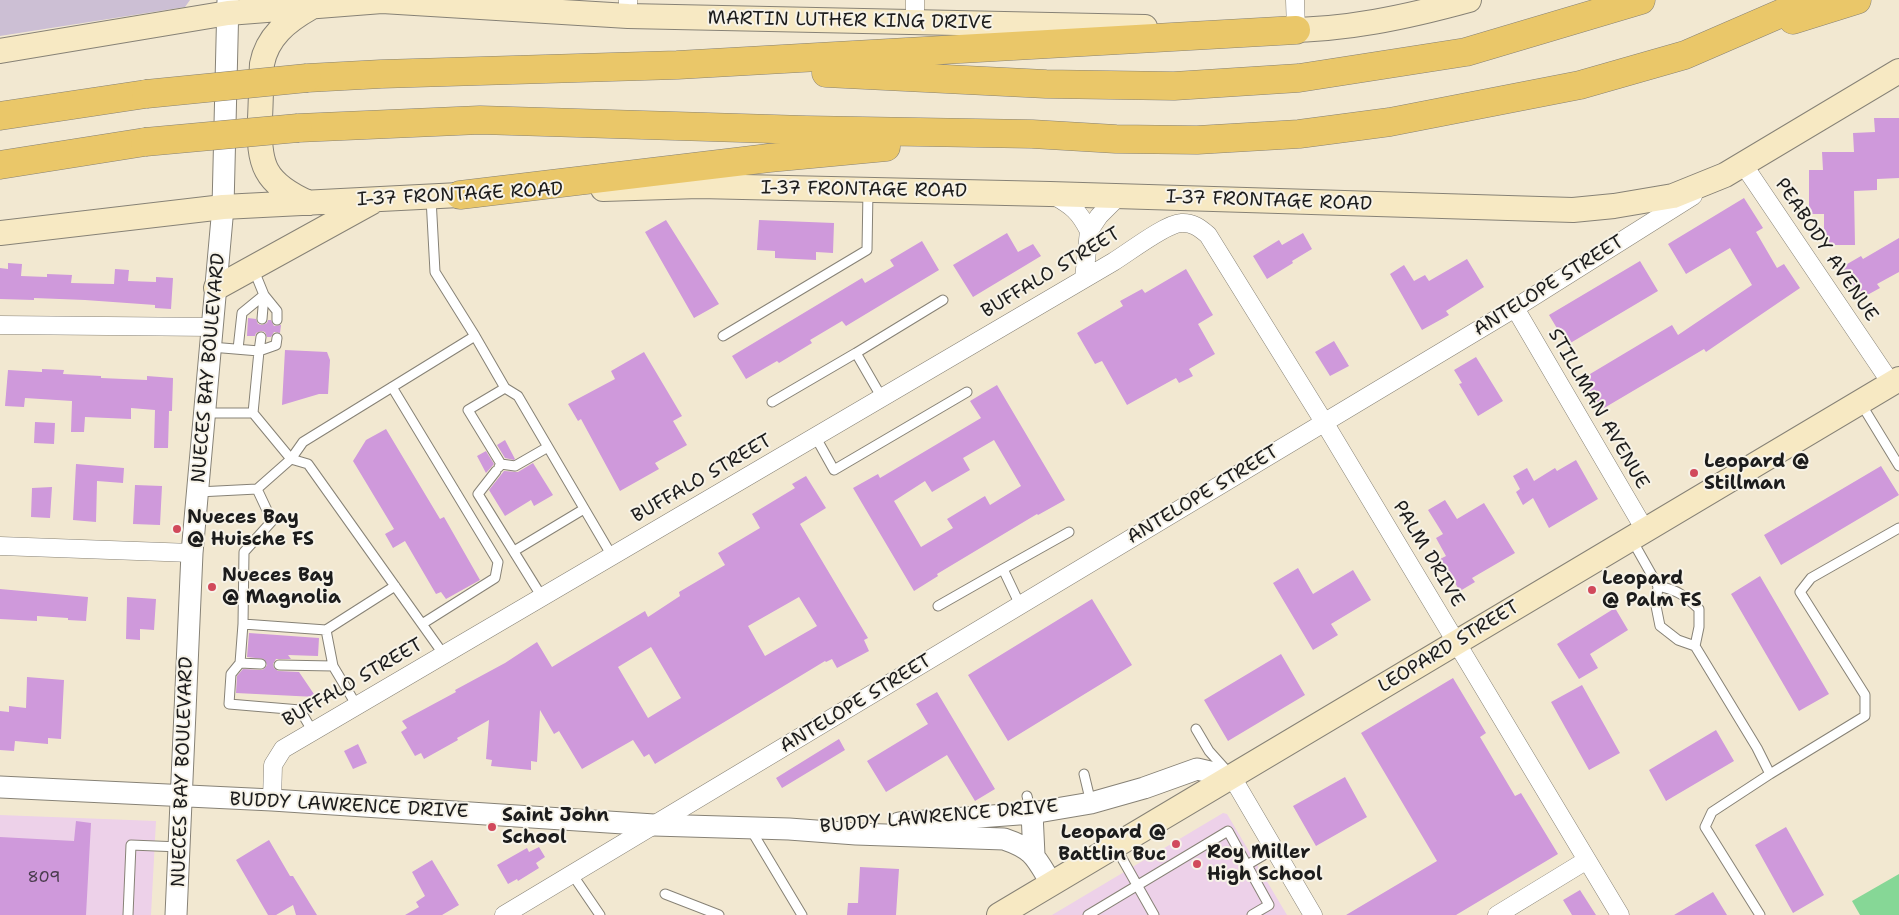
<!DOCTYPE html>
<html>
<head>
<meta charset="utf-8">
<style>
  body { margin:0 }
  canvas { display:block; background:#f2e8d1 }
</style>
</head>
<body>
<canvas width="1899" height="915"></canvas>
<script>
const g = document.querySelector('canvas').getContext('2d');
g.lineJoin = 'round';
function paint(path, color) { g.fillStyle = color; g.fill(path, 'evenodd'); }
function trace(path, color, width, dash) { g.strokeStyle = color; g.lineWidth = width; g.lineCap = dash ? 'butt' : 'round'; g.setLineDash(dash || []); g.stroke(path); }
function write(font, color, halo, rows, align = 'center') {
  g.font = font + ' "Shantell Sans",sans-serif'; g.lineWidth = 4; g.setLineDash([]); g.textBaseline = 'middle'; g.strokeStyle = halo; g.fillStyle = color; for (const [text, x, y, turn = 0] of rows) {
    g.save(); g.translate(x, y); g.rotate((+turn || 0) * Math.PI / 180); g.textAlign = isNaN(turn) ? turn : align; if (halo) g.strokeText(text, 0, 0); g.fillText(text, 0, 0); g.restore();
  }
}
const built = new Path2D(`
  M1223 813 1227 814 1287 915H1052Z
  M0 815 156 821 151 915H0Z`);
const industrial = new Path2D(`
  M0 0H190L185 7 0 36Z`);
const green = new Path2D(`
  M1899 874V915H1860L1852 901Z`);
const building = new Path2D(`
  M1874 118H1899V178L1877 179V190L1854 191 1855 245H1829V239H1824V214H1809V170H1823L1822 152H1854L1853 133 1875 132Z
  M1744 198 1763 228 1756 232 1777 268 1784 264 1800 288 1706 352 1704 349 1599 411 1580 380 1672 325 1678 335 1752 285 1730 248 1686 274 1668 244Z
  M666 220 719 304 694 318 645 232Z
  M759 220 834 223 833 253 816 252V260L775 258V251L757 250Z
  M1007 233 1018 252 1033 244 1041 256 973 297 953 265Z
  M1303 233 1312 249 1292 261 1293 263 1267 279 1253 256 1279 240 1282 245Z
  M1899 238V272L1877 284 1880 288 1860 299 1842 267 1861 256 1863 259Z
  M922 241 939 270 846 326 842 321 810 340 812 343 779 363 777 361 746 379 732 356 862 278 865 283 894 266 890 260Z
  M1467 259 1484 287 1446 311 1449 315 1422 330 1390 274 1404 265 1414 281 1425 275 1429 281Z
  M1640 261 1658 291 1567 345 1549 315Z
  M8 263 22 264 21 276 47 277V274L72 275 71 283 114 284 115 269 129 270 128 281 156 282V277L173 278 171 309 155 308V305L85 300 34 298V300L0 299V268L8 269Z
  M1186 269 1213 315 1198 324 1215 354 1189 369 1193 376 1179 383 1176 378 1127 405 1102 361 1095 364 1077 333 1123 306 1120 301 1142 289 1145 293Z
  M248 318 256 319 258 324 262 325 267 323 268 320H271L274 326 281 325 280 333 274 332 271 337H267L265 332 261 331 256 333 255 336H247Z
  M1334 341 1349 366 1330 376 1315 352Z
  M285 350 327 352 330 360 328 394H319L282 405Z
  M644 352 682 416 673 421 687 445 655 463 659 469 620 491 581 419 578 421 568 404 615 379 611 371Z
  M1476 357 1503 401 1478 416 1459 384 1462 383 1454 370Z
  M42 369 64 370 63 374 101 376V378L147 380V376L173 378 172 411H169L168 448H154L155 410 131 408V419L85 417 84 432H71L72 401 25 398 24 407 5 406 8 370 42 372Z
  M997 385 1065 500 1038 515 1037 514 937 574 938 576 914 591 853 488 878 474 880 478 981 418 970 401ZM994 440 1021 486 990 505 985 496 947 519 953 528 921 547 894 501 925 481 932 492 970 470 963 458Z
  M35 422 55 423 54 444 34 443Z
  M386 429 440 519 444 517 480 580 446 599 441 592 436 594 405 541 393 548 385 534 394 529 353 461 366 440Z
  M505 440 515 459 514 460 505 458 497 445Z
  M486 451 494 464 486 473 477 456Z
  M1576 460 1598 499 1549 528 1533 498 1523 505 1516 492 1520 489 1513 476 1527 468 1534 481 1555 468 1557 471Z
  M533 463 553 495 534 506 531 500 505 516 489 490 504 471 518 472Z
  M76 464 124 468 123 483 97 481 96 522 73 520Z
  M1881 466 1899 495 1781 565 1764 535Z
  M806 476 826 508 800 524 868 638 864 640 869 651 837 668 832 659 826 662 825 661 655 764 649 754 644 757 633 740 582 769 559 731 554 734 540 710 537 762 531 761V770L491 766 492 760 486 759 489 720 457 738 458 740 424 759 421 753 415 756 401 732 407 728 402 721 456 692 455 690 505 663 537 642 552 667 645 611 648 617 680 596 679 592 725 565 718 553 760 528 752 514 795 488 792 484ZM799 597 817 626 765 656 748 626ZM651 647 681 698 648 718 618 667Z
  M135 485 162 486 160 525 133 524Z
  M52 487 50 518 31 517 32 488Z
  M1445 500 1457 519 1484 503 1515 553 1472 578 1475 582 1460 591 1440 559 1446 556 1436 538 1443 534 1428 510Z
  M1298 568 1313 594 1353 570 1371 600 1331 624 1338 635 1313 650 1273 583Z
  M1760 576 1829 694 1799 711 1731 594Z
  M0 589 88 597 86 621 68 620V618L37 616V621L0 619Z
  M127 597 156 599 154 630 140 629V640L126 639Z
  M1092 599 1132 665 1008 741 968 675Z
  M1615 608 1628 630 1590 654 1598 668 1579 679 1557 644Z
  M249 633 319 638 318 656 288 655 291 659H276L273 664 274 668 278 671 299 672 316 697 236 693 237 676 243 669 261 670 264 669 267 665 264 659 247 657Z
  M1281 654 1305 695 1228 741 1204 700Z
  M27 677 64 680 61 739 48 738V744L15 741 14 751 0 750V711L9 712V706L26 708Z
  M1453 678 1486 733 1480 737 1515 796 1521 793 1558 854 1456 915H1346L1437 861 1361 733Z
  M1582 685 1620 753 1589 770 1551 702Z
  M937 692 995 789 975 801 947 755 886 792 867 761 928 724 916 704Z
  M1716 730 1734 761 1666 801 1649 770Z
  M839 739 845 750 782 788 776 778Z
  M358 744 367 763 353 769 344 751Z
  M1345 777 1367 817 1316 846 1293 806Z
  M76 821 91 823 86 915H0V837L74 841Z
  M1786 827 1824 895 1793 913 1755 845Z
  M269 840 290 876H293L317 915H296L293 905 276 915H268L236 860Z
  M539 847 545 857 536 863 539 868 518 881 517 879 508 884 497 865 527 848 529 852Z
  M432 860 459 905 442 915H405L419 907 416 902 425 896 412 872Z
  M860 867 899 869 896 915H847L848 903H858Z
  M1580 890 1596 915H1572L1563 900Z
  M1713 892 1727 915H1674Z`);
const service = new Path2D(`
  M431 198 435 272 475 336
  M264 295 277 311V320
  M262 319 264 295
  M723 336 867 250 868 190
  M261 337 259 351 276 345 277 338
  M211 347 259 351 253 413
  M238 349 242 313 264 295 253 268
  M392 387 498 562 495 578 422 624
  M882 398 856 353 943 300
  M772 402 856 353
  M1860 402 1899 466
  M815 436 834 470 967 392
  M501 464 515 466 548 447
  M499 467 501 464 468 410 505 388
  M496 471 478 494 542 597
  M257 489 272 521 244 552 243 624 326 630 333 666 357 706
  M198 492 257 489 291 459 253 413H205
  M1632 540 1658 586 1656 606 1660 626 1678 640 1695 646 1757 748 1770 774 1712 812 1705 827 1760 915
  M514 551 584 509
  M1658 586C1678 590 1685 596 1699 609V627L1695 646
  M1020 605 1003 569 1069 532
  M938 606 1003 569
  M243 624 240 663 261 664
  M326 630 395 586
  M444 655 308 464 291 459 303 442 475 336 505 388 518 396 612 556
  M240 663 231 674 229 704 300 710 313 732
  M279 665 333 666
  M1196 729 1209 751 1227 771
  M1084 774 1091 803
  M1770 774 1865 716V695L1800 592 1811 578 1899 528
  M1027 796 1031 813
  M751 830 802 915
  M1115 846 1154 915
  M1247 865 1274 849
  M572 874 600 915
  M665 894 719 915
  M128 915 131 845 180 847
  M1088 915 1228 831 1269 905 1252 915`);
const minor = new Path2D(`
  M628 0V16
  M915 0V23
  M1295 0 1296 30
  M1743 164 1891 383
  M1053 195C1072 206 1079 211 1089 231
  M1084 279 1089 231 1099 216 1119 196
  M1515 308 1645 530
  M0 325 213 327
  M0 546 192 553
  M1232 777 1313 915
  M272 800 273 765 283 749 1113 262C1128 253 1165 224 1181 223 1192 222 1200 228 1208 235L1324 422 1620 915
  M504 915 1515 308 1693 196
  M1497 915 1587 860`);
const tertiary = new Path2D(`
  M0 787 272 800 654 825 789 829 856 834 1004 839C1034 849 1036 858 1051 883
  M1032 813 1034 855
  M899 823 1032 813 1091 803 1144 788 1197 769 1232 777
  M176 915 192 553 223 207 228 0`);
const secondary = new Path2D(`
  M1279 30C1343 31 1407 17 1469 0
  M0 51 228 13 382 1 628 16 1145 27
  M603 189 699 186 1050 194 1573 210 1614 206 1673 196 1725 175 1899 71
  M309 203C264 183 258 165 260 118 261 100 261 82 262 64 267 37 287 21 310 8
  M0 233 223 207 479 194
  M216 288 372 202
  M999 915 1899 379`);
const motorway = new Path2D(`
  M1793 20 1857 0
  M826 73 1046 84 1174 86 1299 78 1466 52 1641 0
  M307 78 381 74 677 65 1296 30
  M0 116 146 94
  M298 128 480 120 806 130 1032 134 1116 139 1197 140 1299 134 1390 122 1580 85 1685 55 1812 0
  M0 165 145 142
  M460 195 769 158 886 147`);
const motorwayBridge = new Path2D(`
  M146 94 307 78
  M145 142 298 128`);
const markers = [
  [1694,473,5,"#d1495b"],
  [177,529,5,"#d1495b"],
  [212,587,5,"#d1495b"],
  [1592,590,5,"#d1495b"],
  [492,827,5,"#d1495b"],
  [1176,844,5,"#d1495b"],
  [1197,864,5,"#d1495b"]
];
const numberNames = [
  ["809",44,878]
];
const streetNames = [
  ["MARTIN LUTHER KING DRIVE",850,21,1],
  ["I-37 FRONTAGE ROAD",864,190,1],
  ["I-37 FRONTAGE ROAD",460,195,-3],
  ["I-37 FRONTAGE ROAD",1269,201,2],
  ["PEABODY AVENUE",1826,250,56],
  ["BUFFALO STREET",1051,273,-31],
  ["ANTELOPE STREET",1549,286,-32],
  ["NUECES BAY BOULEVARD",209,368,-85],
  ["STILLMAN AVENUE",1598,409,60],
  ["BUFFALO STREET",702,479,-30],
  ["ANTELOPE STREET",1203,495,-31],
  ["PALM DRIVE",1428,554,59],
  ["LEOPARD STREET",1449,647,-31],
  ["BUFFALO STREET",353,683,-30],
  ["ANTELOPE STREET",856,704,-31],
  ["NUECES BAY BOULEVARD",183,772,-88],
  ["BUDDY LAWRENCE DRIVE",349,806,3],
  ["BUDDY LAWRENCE DRIVE",939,817,-5]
];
const poiNames = [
  ["Leopard @",1704,462],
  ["Stillman",1704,484],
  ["Nueces Bay",187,518],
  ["@ Huische FS",187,540],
  ["Nueces Bay",222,576],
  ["@ Magnolia",222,598],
  ["Leopard",1602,579],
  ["@ Palm FS",1602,601],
  ["Saint John",502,816],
  ["School",502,838],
  ["Leopard @",1166,833,"right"],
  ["Battlin Buc",1166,855,"right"],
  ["Roy Miller",1207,853],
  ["High School",1207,875]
];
paint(built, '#edd1e9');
paint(industrial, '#ccbfd4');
paint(green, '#86d796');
paint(building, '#cf99db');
trace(service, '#878276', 11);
trace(minor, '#878276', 19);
trace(tertiary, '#878276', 23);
trace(secondary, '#878276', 26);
trace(motorway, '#878276', 29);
trace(service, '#fff', 9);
trace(minor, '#fff', 18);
trace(tertiary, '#fff', 21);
trace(secondary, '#f7e9c3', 24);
trace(motorway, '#eac769', 28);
trace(motorwayBridge, '#878276', 29, []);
trace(motorwayBridge, '#eac769', 28);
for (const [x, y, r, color] of markers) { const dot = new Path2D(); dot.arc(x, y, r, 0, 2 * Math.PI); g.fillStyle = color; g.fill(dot); trace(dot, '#f7f3e8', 2); }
write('16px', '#493b4c', null, numberNames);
write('19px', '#1c1c1c', '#f7f3e8', streetNames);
write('bold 19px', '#1c1c1c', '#f7f3e8', poiNames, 'left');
</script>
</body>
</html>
